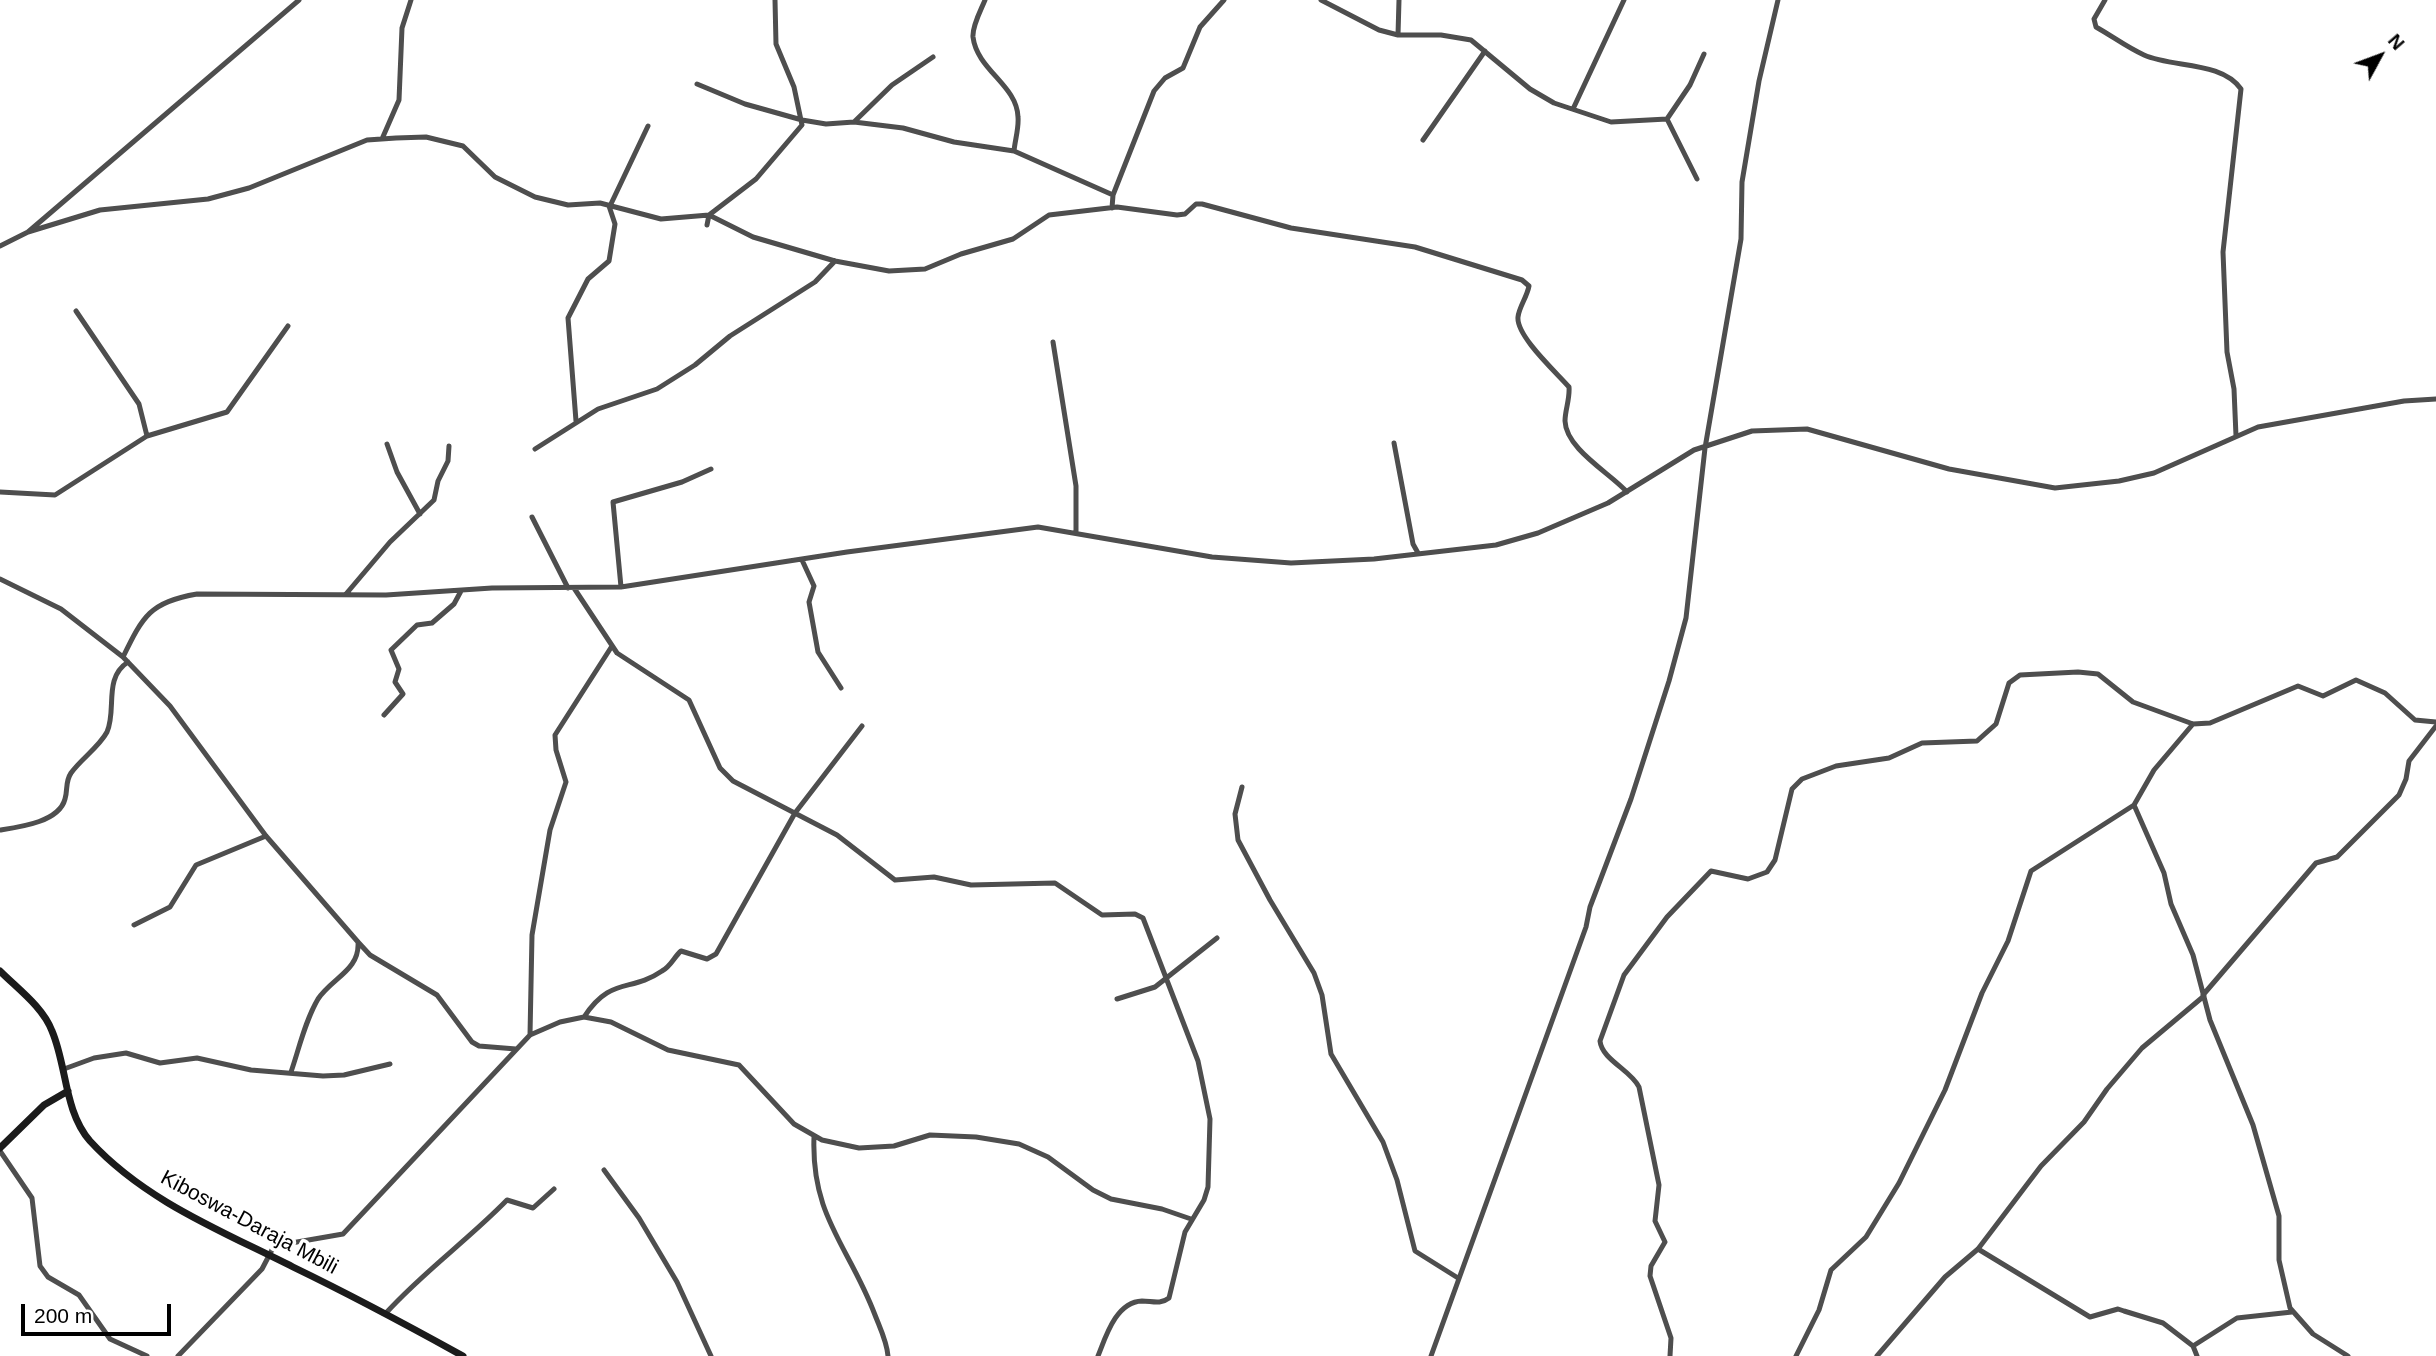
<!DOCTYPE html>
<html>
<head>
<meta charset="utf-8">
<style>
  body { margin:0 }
  #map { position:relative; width:2436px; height:1356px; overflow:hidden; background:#fff; font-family:Arial,sans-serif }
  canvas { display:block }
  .north { position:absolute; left:2345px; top:21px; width:70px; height:70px; -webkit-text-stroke:5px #fff; paint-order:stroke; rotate:49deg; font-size:19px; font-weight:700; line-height:28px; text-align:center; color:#000 }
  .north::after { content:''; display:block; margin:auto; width:24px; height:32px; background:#000; clip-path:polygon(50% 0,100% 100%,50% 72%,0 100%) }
  .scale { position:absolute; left:21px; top:1304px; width:150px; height:32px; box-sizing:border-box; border:4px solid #000; border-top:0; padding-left:9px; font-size:21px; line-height:24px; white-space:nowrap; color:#000; -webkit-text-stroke:5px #fff; paint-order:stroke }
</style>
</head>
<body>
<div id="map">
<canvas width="2436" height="1356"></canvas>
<div class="north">N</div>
<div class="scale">200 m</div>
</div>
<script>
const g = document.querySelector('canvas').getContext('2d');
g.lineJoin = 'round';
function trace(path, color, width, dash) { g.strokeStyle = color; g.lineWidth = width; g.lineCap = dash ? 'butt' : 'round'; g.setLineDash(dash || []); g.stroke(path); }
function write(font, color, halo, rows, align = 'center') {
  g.font = font + ' Arial,sans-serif'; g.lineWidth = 7; g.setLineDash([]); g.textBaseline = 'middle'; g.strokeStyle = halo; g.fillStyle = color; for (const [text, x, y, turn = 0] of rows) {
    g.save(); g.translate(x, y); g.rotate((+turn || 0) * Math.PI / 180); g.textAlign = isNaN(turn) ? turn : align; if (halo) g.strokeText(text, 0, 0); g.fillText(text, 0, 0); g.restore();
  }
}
const minor = new Path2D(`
  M985 0C981 10 972 26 973 37 977 70 1017 85 1018 117 1019 128 1015 140 1014 151
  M1321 0 1379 30 1398 35H1441L1471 40 1530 89 1554 103 1611 122 1667 119 1690 85 1704 54
  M2105 0 2094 19 2096 27C2112 36 2128 48 2144 55 2173 68 2221 61 2241 89L2223 252 2227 352 2234 389 2236 436
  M1398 35 1399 0
  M697 84 745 104 802 120 826 124 854 122 903 128 954 142 1014 151 1113 195
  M1573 109 1624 0
  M1667 119 1697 179
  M854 122 892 85 933 57
  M382 139 399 100 402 28 411 0
  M1423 140 1485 51
  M610 206 648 126
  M1112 208 1113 195 1154 91 1165 78 1183 68 1200 27 1224 0
  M707 225 709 215 756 179 802 125 794 87 776 44 775 0
  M28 232 299 0
  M0 246 28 232 100 210 208 199 249 188 367 140 396 138 426 137 463 146 495 177 535 197 568 205 600 203 661 219 709 215 753 237 835 261 889 271 925 269 961 254 1013 239 1049 215 1117 207 1177 215 1185 214 1196 204H1202L1291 228 1415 247 1522 280 1529 286C1527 297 1519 307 1518 317 1516 336 1557 373 1569 387 1570 399 1565 410 1565 421 1566 449 1610 473 1627 492
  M76 311 139 404 147 436
  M1053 342 1076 486V532
  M576 421 568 318 588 279 609 261 615 224 609 206
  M1394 443 1413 544 1418 553
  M387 444 397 472 420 514
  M535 449 598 409 657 389 695 365 730 336 815 282 835 261
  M0 492 55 495 147 436 227 412 288 326
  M532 517 568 588
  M802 560 814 586 809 602 818 652 841 688
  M0 579 61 609 123 657C143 616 150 602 197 594L386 595 492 588 621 587 847 552 1038 527 1212 557 1291 563 1374 559 1496 545 1538 533 1608 503 1694 450 1752 431 1807 429 1949 469 2055 488 2119 481 2154 473 2258 427 2404 401 2436 399
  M621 587 613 502 682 482 711 469
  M574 588 617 653 689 700 720 768 733 781 837 835 895 880 934 877 971 885 1055 883 1102 915 1135 914 1143 918 1198 1061 1210 1119 1208 1187 1204 1200 1185 1232 1169 1298C1160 1305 1152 1301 1142 1301 1116 1302 1106 1336 1098 1356
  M346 594 390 542 434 500 438 481 448 461 449 446
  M123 657 170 706 266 836 358 942 370 955 437 995 472 1042 479 1046 516 1049
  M384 715 403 694 395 682 399 669 391 650 417 625 432 623 454 604 461 591
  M2193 724 2154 770 2134 805 2164 873 2171 904 2193 955 2210 1020 2253 1125 2279 1216V1260L2290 1308 2313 1334 2348 1356
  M1242 787 1235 814 1238 840 1270 900 1314 973 1322 995 1331 1054 1383 1142 1397 1180 1415 1251 1458 1278
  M0 830C20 827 59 822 65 799 68 789 65 782 71 773 81 759 99 747 107 732 117 710 103 678 128 662
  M134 925 170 907 196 865 266 836
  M2203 995 2316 863 2337 857 2399 795 2406 779 2409 761 2436 726
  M1117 999 1155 987 1217 938
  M584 1017C611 976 630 993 662 971 671 966 674 957 681 951L707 959 716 954 795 813 862 726
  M530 1035 532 935 550 830 566 782 556 750 555 735 612 646
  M64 1069 94 1058 126 1053 160 1063 197 1058 251 1070 323 1076 344 1075 390 1064
  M291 1072C299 1049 305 1021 318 999 332 978 360 970 358 942
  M814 1137C811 1217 849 1246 875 1315 880 1328 887 1342 888 1356
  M0 1151 32 1198 40 1266 48 1277 79 1295 110 1339 147 1356
  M604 1170 639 1218 677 1282 711 1356
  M1978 1249 2090 1317 2118 1309 2124 1311 2163 1323 2193 1346 2237 1318 2292 1312
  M386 1313C423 1272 468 1240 507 1200L533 1208 554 1189
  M2193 1346 2197 1356
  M178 1356 262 1269 274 1246 343 1234 530 1035 560 1022 584 1017 611 1022 668 1050 739 1065 794 1124 822 1140 859 1148 894 1146 930 1135 976 1137 1019 1144 1048 1157 1093 1190 1111 1199 1162 1209 1191 1219
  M1431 1356 1586 927 1590 907 1631 799 1669 681 1686 618 1705 448 1741 239 1742 182 1759 81 1778 0
  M1670 1356 1671 1338 1650 1276 1651 1266 1665 1242 1655 1221 1659 1185 1639 1087C1631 1070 1602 1060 1600 1041L1624 975 1667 917 1711 871 1748 879 1767 872 1775 860 1792 789 1802 779 1836 766 1889 758 1922 743 1977 741 1996 724 2009 683 2020 675 2078 672 2098 674 2133 702 2193 724 2210 723 2298 686 2323 696 2356 680 2385 693 2415 720 2436 722
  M1796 1356 1819 1310 1831 1270 1866 1237 1899 1183 1945 1090 1982 993 2008 941 2031 871 2134 805
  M1877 1356 1945 1277 1978 1249 2041 1166 2084 1122 2107 1089 2142 1048 2204 996`);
const secondary = new Path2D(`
  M0 971C18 989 43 1007 52 1031 67 1066 64 1111 90 1141 145 1201 222 1231 293 1267 351 1295 407 1325 463 1356
  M0 1148 44 1105 68 1091`);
const streetNames = [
  ["Kiboswa-Daraja Mbili",249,1223,28]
];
trace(minor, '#4e4e4e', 5);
trace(secondary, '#1b1b1b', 7);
write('21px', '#000', '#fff', streetNames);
</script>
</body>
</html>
